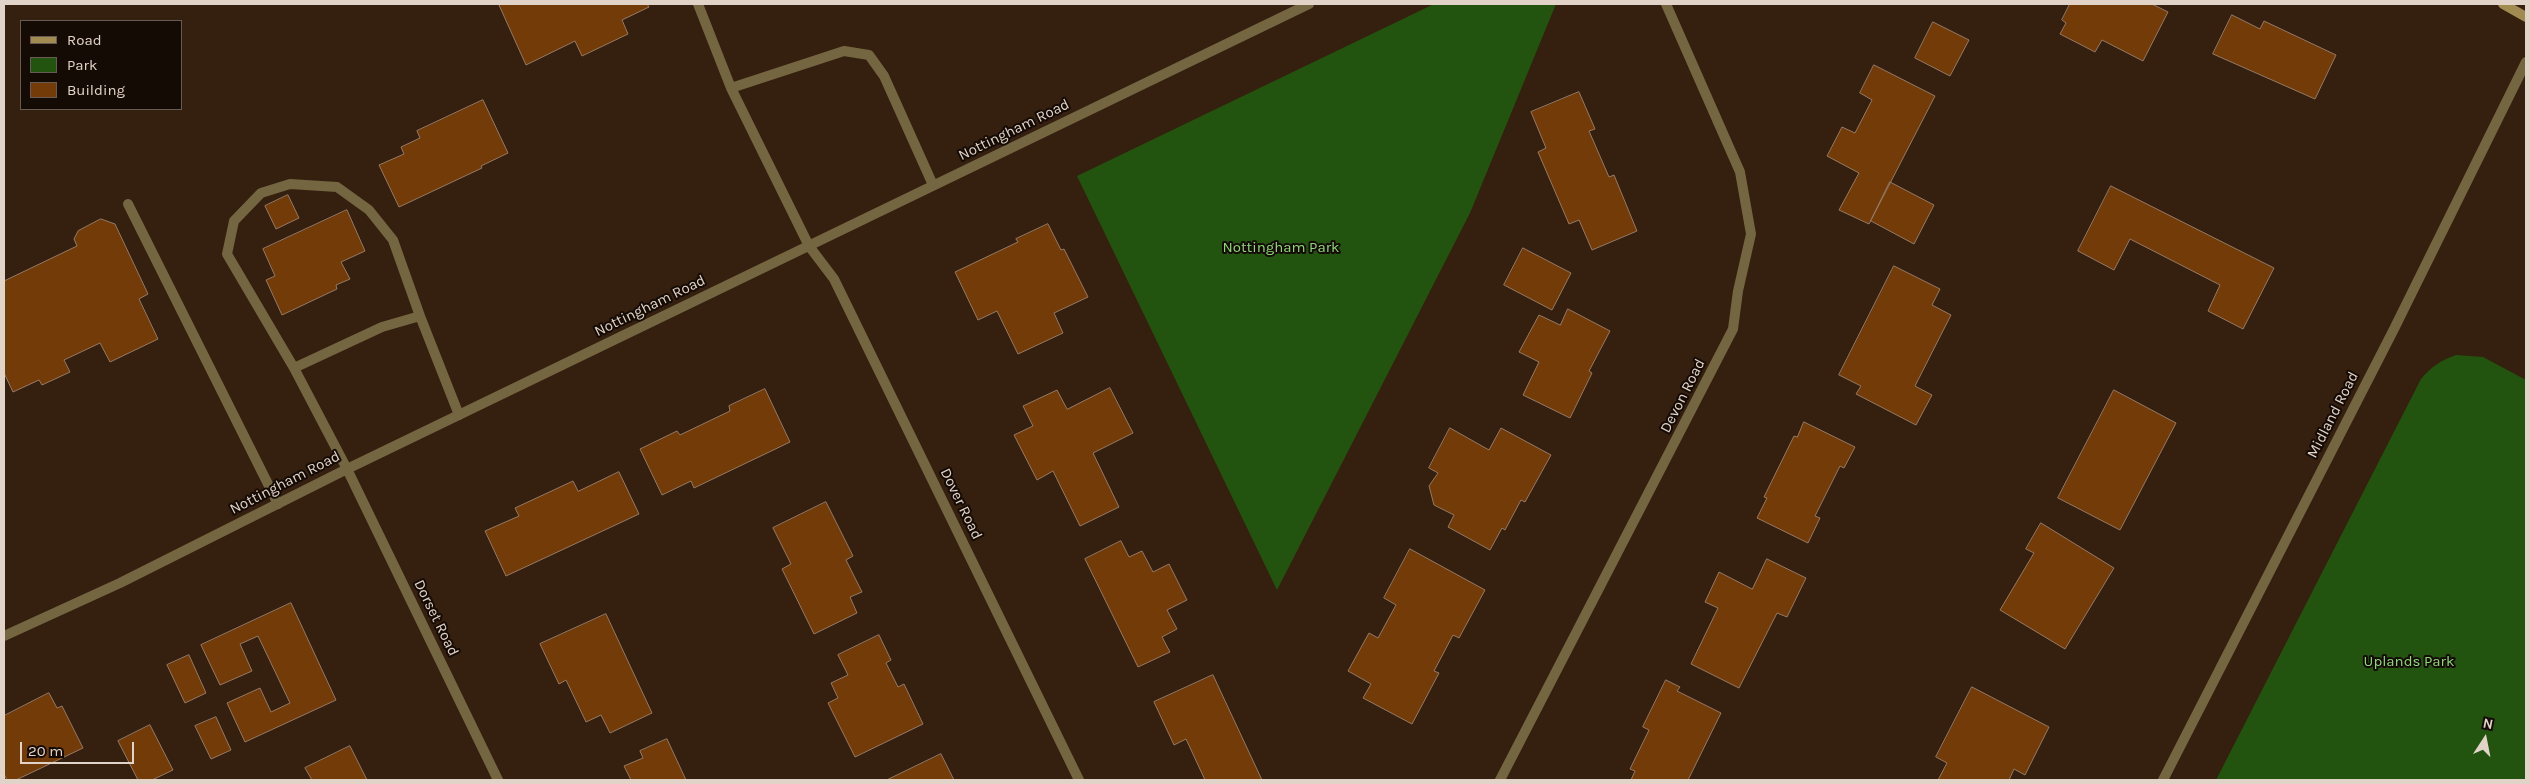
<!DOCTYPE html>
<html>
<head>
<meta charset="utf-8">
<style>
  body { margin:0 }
  #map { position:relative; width:2530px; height:784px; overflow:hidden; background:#351f0e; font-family:Karla,sans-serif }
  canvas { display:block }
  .frame { position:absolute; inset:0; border:5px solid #e2d3c9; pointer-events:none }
  .legend { position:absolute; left:20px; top:20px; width:162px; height:90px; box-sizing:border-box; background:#150b05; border:1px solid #675b53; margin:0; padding:6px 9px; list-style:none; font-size:15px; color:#e2d3c9 }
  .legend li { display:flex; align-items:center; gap:10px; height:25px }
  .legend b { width:25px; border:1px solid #675b53 }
  .north { position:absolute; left:2460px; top:714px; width:50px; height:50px; -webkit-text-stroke:4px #150b05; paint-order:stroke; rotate:11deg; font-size:14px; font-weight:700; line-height:20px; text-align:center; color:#e2d3c9 }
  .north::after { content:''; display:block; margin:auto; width:18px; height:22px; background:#e2d3c9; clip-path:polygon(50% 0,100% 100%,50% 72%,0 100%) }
  .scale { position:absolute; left:20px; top:742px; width:114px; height:22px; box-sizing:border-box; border:2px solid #e2d3c9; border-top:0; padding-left:6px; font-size:15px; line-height:18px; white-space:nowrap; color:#e2d3c9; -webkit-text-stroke:4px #150b05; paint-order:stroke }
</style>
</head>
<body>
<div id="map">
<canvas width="2530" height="784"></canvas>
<div class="frame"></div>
<ul class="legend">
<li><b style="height:6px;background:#a28b50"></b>Road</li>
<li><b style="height:14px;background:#23540f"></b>Park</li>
<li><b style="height:14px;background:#733b07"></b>Building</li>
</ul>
<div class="north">N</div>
<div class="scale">20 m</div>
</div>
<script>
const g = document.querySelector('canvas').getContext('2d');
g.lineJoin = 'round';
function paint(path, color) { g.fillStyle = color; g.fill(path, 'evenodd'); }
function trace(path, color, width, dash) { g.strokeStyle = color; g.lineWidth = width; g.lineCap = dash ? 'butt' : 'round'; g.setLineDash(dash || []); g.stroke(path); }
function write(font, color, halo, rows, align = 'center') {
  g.font = font + ' Karla,sans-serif'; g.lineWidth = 4; g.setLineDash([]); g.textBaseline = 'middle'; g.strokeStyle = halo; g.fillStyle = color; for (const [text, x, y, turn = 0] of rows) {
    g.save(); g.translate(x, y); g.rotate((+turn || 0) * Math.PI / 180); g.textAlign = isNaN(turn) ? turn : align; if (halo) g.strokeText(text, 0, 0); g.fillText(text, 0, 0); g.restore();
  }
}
const green = new Path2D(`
  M1434 4H1556L1470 213 1277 590 1077 176Z
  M2456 355 2483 357 2526 380V780H2216L2421 379C2431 367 2441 360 2456 355Z`);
const building = new Path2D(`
  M502 4H647L649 7 622 20 628 34 582 56 575 41 526 65 499 5Z
  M2070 4H2152L2168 12 2143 61 2102 40 2095 52 2060 34 2066 23 2062 20Z
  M2232 15 2260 29 2264 21 2336 55 2315 99 2213 54Z
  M1933 22 1969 40 1950 76 1915 58Z
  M1874 65 1935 96 1869 224 1839 210 1859 173 1827 156 1842 127 1855 133 1872 100 1860 93Z
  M1579 92 1595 129 1589 131 1609 177 1614 175 1637 231 1592 250 1579 220 1569 224 1538 152 1546 148 1531 112Z
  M483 100 508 153 481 166 482 168 399 207 379 165 404 154 401 147 420 138 417 131Z
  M1890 182 1934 205 1914 244 1871 221Z
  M2111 186 2274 268 2243 329 2208 311 2220 285 2130 239 2114 270 2078 251Z
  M288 195 299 218 276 229 265 206Z
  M347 210 365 251 341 262 350 279 336 285 337 289 282 315 266 280 275 276 263 249Z
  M101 219 115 224 148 294 139 299 158 339 110 362 100 343 64 360 70 372 42 385 39 380 13 392 4 373V281L77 246 74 239 78 231Z
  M1048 224 1061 250 1064 249 1088 297 1054 313 1063 333 1018 354 997 311 978 320 955 272 1018 242 1016 239Z
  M1523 248 1571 273 1552 310 1504 285Z
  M1894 266 1940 289 1932 305 1951 315 1915 386 1932 395 1916 425 1856 394 1861 386 1839 375Z
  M1568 309 1610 331 1589 371 1592 373 1570 418 1523 395 1539 362 1519 352 1539 315 1560 325Z
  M1110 388 1133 433 1093 453 1119 507 1080 526 1053 471 1037 480 1014 435 1033 426 1023 406 1057 390 1067 409Z
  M765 389 790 442 694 488 691 481 662 495 640 449 677 431 680 435 730 411 729 406Z
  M2114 390 2176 423 2120 530 2058 498Z
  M1804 422 1855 447 1844 468 1840 466 1815 516 1820 518 1808 543 1757 518 1767 498 1764 497 1794 436 1797 437Z
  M1450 428 1489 450 1501 428 1551 455 1525 502 1521 500 1505 530 1502 528 1490 550 1448 527 1454 515 1434 505 1429 486 1438 473 1429 468Z
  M619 472 639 514 506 576 485 531 519 516 515 508 573 481 578 491Z
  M826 502 853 556 846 560 862 592 850 597 857 613 814 634 782 569 791 564 773 528Z
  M2041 523 2114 568 2065 649 2000 610 2034 553 2026 549Z
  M1121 541 1129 557 1142 551 1153 572 1169 564 1187 600 1167 610 1177 629 1162 637 1170 652 1138 667 1085 559Z
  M1410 549 1485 590 1459 638 1453 635 1434 671 1439 673 1412 724 1363 698 1371 684 1348 671 1369 633 1378 638 1396 605 1384 598Z
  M1767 559 1806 578 1787 617 1777 613 1739 688 1691 664 1718 608 1705 602 1719 572 1752 589Z
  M291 603 336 700 245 742 227 703 260 688 271 712 290 703 258 636 240 644 252 671 220 685 201 645Z
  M606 614 652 713 610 733 601 715 586 722 566 680 559 684 540 644Z
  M879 635 891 660 886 663 898 687 904 684 923 724 855 757 828 703 838 698 831 683 848 675 838 655Z
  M189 655 206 693 185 703 167 665Z
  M1213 675 1233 718 1262 780H1205L1186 739 1174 745 1154 702Z
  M1666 680 1680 687 1677 691 1721 713 1688 780H1631L1635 771 1630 769 1649 730 1643 727Z
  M1972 687 2049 727 2025 775 2014 769 2009 780H1938L1947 763 1936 757Z
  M49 693 57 708 62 706 83 748 16 780H7L4 774V716Z
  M216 717 231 750 211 759 195 726Z
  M150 725 173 770 152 780H138L118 741Z
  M667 739 686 780H631L624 766 643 758 640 751Z
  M350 746 367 780H312L305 768Z
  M941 754 954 780H887Z`);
const lane = new Path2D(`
  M698 4 731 88 809 246
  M731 88 844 51 869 55 884 76 933 185
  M128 204 278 504
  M294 368 382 327 420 316
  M347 469 294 368 227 254 234 221 261 193 290 184 337 187 369 210 393 240 420 316 459 415`);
const street = new Path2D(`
  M809 246 834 279 1079 780
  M347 469 498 780
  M4 636 120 583 347 469 1309 4
  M1500 780 1733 329 1738 291 1751 234 1740 172 1666 4
  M2163 780 2394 329 2526 62`);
const secondary = new Path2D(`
  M2503 4 2526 17`);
const streetNames = [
  ["Nottingham Road",1014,130,-26],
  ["Nottingham Road",650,306,-26],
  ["Devon Road",1683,396,-63],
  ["Midland Road",2333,415,-63],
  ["Nottingham Road",285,483,-27],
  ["Dover Road",961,504,64],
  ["Dorset Road",436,618,64]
];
const parkNames = [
  ["Nottingham Park",1281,248],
  ["Uplands Park",2409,662]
];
paint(green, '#23540f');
paint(building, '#733b07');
trace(building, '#957a67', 1);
trace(lane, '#756642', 10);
trace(street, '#756642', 10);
trace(secondary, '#a28b50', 10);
write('15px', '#e2d3c9', '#150b05', streetNames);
write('15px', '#8dd975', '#150b05', parkNames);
</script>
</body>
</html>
